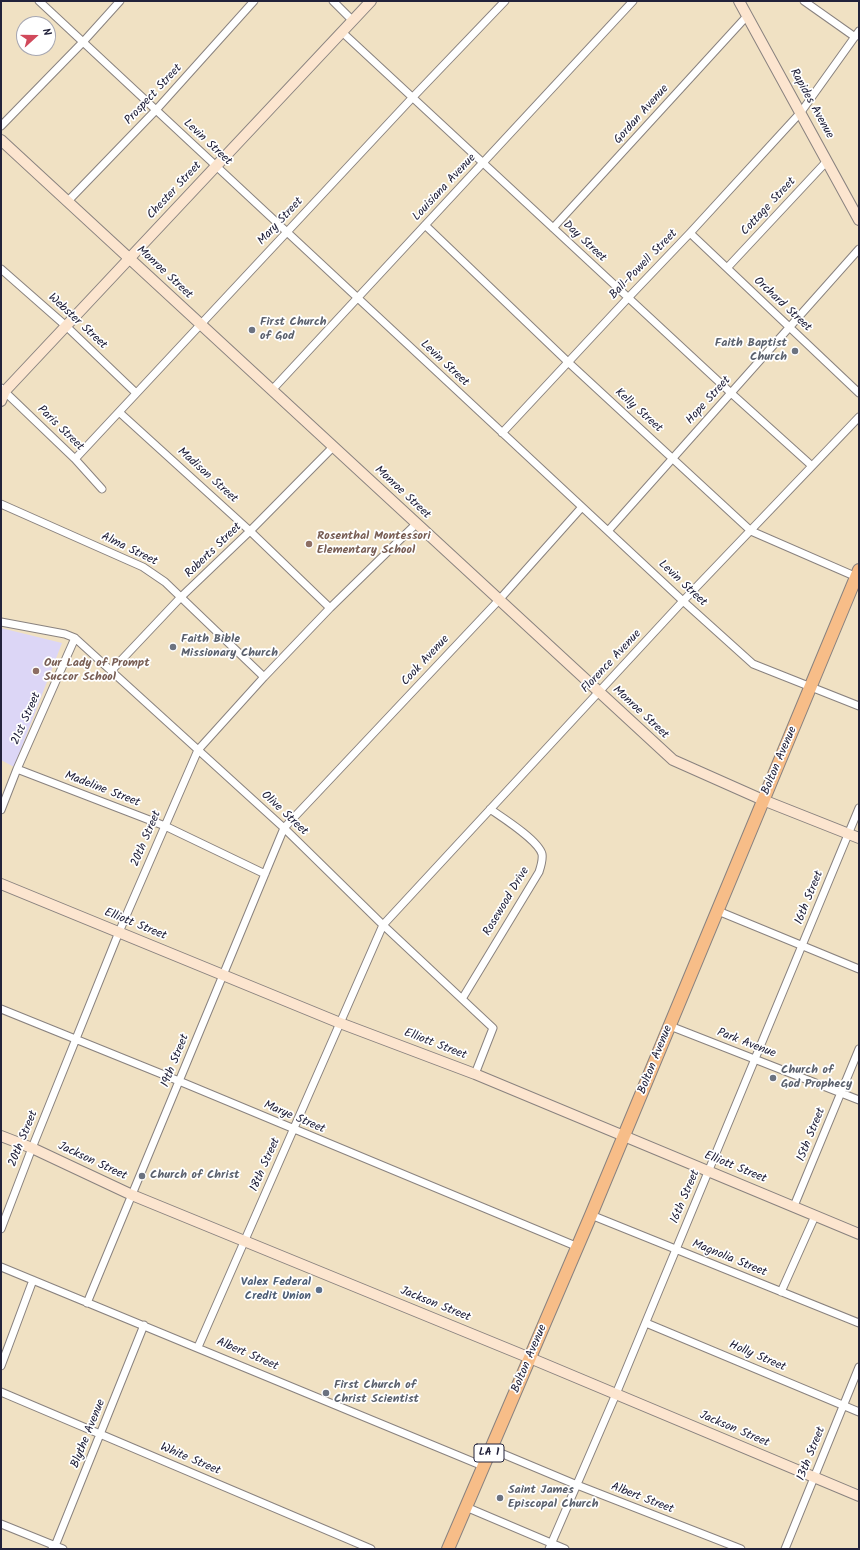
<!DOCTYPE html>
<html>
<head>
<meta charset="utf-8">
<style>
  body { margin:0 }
  #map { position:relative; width:860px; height:1550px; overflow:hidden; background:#f0e1c3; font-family:Kalam,sans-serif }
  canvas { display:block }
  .frame { position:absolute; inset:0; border:2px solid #22223b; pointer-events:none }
  .north { position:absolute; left:16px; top:16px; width:40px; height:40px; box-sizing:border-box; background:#fff; border:1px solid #a7a7b1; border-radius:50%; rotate:69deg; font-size:11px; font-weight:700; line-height:16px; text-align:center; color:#22223b }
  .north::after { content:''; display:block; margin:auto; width:14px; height:18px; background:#d1495b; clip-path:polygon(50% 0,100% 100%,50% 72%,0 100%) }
</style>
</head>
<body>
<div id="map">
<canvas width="860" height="1550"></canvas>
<div class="frame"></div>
<div class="north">N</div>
</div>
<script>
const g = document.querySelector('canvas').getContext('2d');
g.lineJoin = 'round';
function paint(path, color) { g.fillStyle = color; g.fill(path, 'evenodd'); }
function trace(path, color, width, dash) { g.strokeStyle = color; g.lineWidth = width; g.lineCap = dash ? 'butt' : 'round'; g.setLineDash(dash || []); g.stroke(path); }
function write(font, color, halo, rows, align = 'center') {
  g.font = font + ' Kalam,sans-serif'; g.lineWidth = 3.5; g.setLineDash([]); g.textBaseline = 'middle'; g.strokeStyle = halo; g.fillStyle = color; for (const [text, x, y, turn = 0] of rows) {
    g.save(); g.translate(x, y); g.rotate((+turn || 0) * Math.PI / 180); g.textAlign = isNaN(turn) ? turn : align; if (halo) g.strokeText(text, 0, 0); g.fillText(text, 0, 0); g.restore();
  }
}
const built = new Path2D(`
  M1 628 62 643 14 767 1 760Z`);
const street = new Path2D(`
  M39 1 683 601 753 664 859 706
  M333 1 352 20
  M804 1 855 37
  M342 32 731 393 812 466
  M1 126 83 42 120 1
  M68 201 156 110 254 1
  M425 225 568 362 751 531 859 578
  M553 228 747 16
  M690 233 859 393
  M727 268 827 161
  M1 269 66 326 136 393
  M1 388 75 459 102 489
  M272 390 633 1
  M119 412 250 531 330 608
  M502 433 628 298 690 233 801 112 859 31
  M75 459 413 97 505 1
  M1 504 143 567 165 582 264 677
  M608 531 859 249
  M1 622 65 634 75 638 284 828 383 925 493 1028 475 1074
  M111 671 181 597 250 531 333 447
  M17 769 165 826 265 874
  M1 810 17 769 75 638
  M718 911 859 969
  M462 999 539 872C541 866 543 860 542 854 538 840 503 818 490 809
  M1 1009 179 1081 578 1247
  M670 1026 859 1100
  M794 1206 859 1049
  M591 1215 859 1323
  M1 1229 32 1148 119 932 198 750 264 677 330 608 416 524
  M1 1267 483 1466
  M781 1292 815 1216
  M87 1303 284 828 499 600 582 507
  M646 1323 859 1412
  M198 1347 383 925 683 601 859 417
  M1 1366 33 1280
  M1 1392 371 1549
  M491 1449 577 1485 741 1549
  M466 1507 565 1549
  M1 1524 63 1549
  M52 1549 55 1546 144 1325
  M549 1549 616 1394 859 808
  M785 1549 859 1367`);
const secondary = new Path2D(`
  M739 1 859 220
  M1 140 673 760 763 800 859 838
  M1 401 5 391 371 1
  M1 884 340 1023 475 1074 859 1234
  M1 1136 32 1148 132 1195 530 1358 859 1496`);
const primary = new Path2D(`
  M448 1549 591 1215 859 570`);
const markers = [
  [252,330,4,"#6b7280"],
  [795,351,4,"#6b7280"],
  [309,544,4,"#8d6e63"],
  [173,647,4,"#6b7280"],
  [36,671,4,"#8d6e63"],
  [773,1078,4,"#6b7280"],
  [142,1176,4,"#6b7280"],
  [319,1290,4,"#5c6f8a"],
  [326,1393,4,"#6b7280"],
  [500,1498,4,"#6b7280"]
];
const shields = [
  [489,1453,30]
];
const shieldNames = [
  ["LA 1",489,1453]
];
const streetNames = [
  ["Prospect Street",154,95,-47],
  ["Rapides Avenue",811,104,61],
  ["Gordan Avenue",642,115,-48],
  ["Levin Street",207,143,43],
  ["Louisiana Avenue",445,188,-47],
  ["Chester Street",175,191,-47],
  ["Cottage Street",769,207,-47],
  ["Mary Street",281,222,-47],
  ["Day Street",584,242,43],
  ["Ball-Powell Street",644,265,-46],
  ["Monroe Street",164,273,43],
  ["Orchard Street",782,305,43],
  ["Webster Street",77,322,43],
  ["Levin Street",444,364,43],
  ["Hope Street",709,401,-48],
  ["Kelly Street",638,411,42],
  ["Paris Street",60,429,44],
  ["Madison Street",207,476,42],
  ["Monroe Street",402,493,43],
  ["Alma Street",129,550,26],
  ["Roberts Street",214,551,-44],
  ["Levin Street",682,584,43],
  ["Cook Avenue",426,661,-47],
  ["Florence Avenue",612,662,-47],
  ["Monroe Street",640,713,43],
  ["21st Street",27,719,-66],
  ["Bolton Avenue",780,761,-67],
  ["Madeline Street",102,790,21],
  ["Olive Street",284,814,43],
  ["20th Street",147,839,-67],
  ["16th Street",810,898,-68],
  ["Rosewood Drive",507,902,-59],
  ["Elliott Street",135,925,22],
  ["Park Avenue",746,1044,21],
  ["Elliott Street",435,1045,21],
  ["Bolton Avenue",656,1060,-68],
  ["19th Street",176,1061,-68],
  ["Marye Street",294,1118,23],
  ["15th Street",812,1135,-68],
  ["20th Street",24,1139,-68],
  ["Jackson Street",92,1162,25],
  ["18th Street",266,1165,-66],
  ["Elliott Street",735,1168,22],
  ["16th Street",686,1197,-67],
  ["Magnolia Street",729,1259,22],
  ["Jackson Street",435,1305,22],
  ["Albert Street",247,1355,23],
  ["Holly Street",757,1357,23],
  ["Bolton Avenue",530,1359,-67],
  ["Jackson Street",734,1430,23],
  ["Blythe Avenue",89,1434,-68],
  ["13th Street",812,1454,-68],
  ["White Street",190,1460,23],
  ["Albert Street",642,1499,21]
];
const worshipNames = [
  ["First Church",260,323],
  ["of God",260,337],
  ["Faith Baptist",787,344,"right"],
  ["Church",787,358,"right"],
  ["Faith Bible",181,640],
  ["Missionary Church",181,654],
  ["Church of",781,1071],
  ["God Prophecy",781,1085],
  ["Church of Christ",150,1176],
  ["First Church of",334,1386],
  ["Christ Scientist",334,1400],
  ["Saint James",508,1491],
  ["Episcopal Church",508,1505]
];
const educationNames = [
  ["Rosenthal Montessori",317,537],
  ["Elementary School",317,551],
  ["Our Lady of Prompt",44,664],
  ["Succor School",44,678]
];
const serviceNames = [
  ["Valex Federal",311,1283],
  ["Credit Union",311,1297]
];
paint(built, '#dcd6f6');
trace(street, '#89827f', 9);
trace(secondary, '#89827f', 12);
trace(primary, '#89827f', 14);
trace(street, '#fff', 7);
trace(secondary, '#fce5cf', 10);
trace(primary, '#f7bd88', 12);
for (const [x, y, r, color] of markers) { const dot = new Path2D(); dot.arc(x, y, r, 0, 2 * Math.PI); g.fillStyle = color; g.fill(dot); trace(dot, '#fff', 1.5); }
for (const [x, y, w] of shields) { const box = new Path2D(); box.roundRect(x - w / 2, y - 9, w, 18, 3); g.fillStyle = '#fff'; g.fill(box); trace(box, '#22223b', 1); }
write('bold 11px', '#22223b', null, shieldNames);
write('12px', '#22223b', '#fff', streetNames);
write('bold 12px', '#5b616d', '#fff', worshipNames, 'left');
write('bold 12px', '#785e54', '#fff', educationNames, 'left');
write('bold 12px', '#4e5e75', '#fff', serviceNames, 'right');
</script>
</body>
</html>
